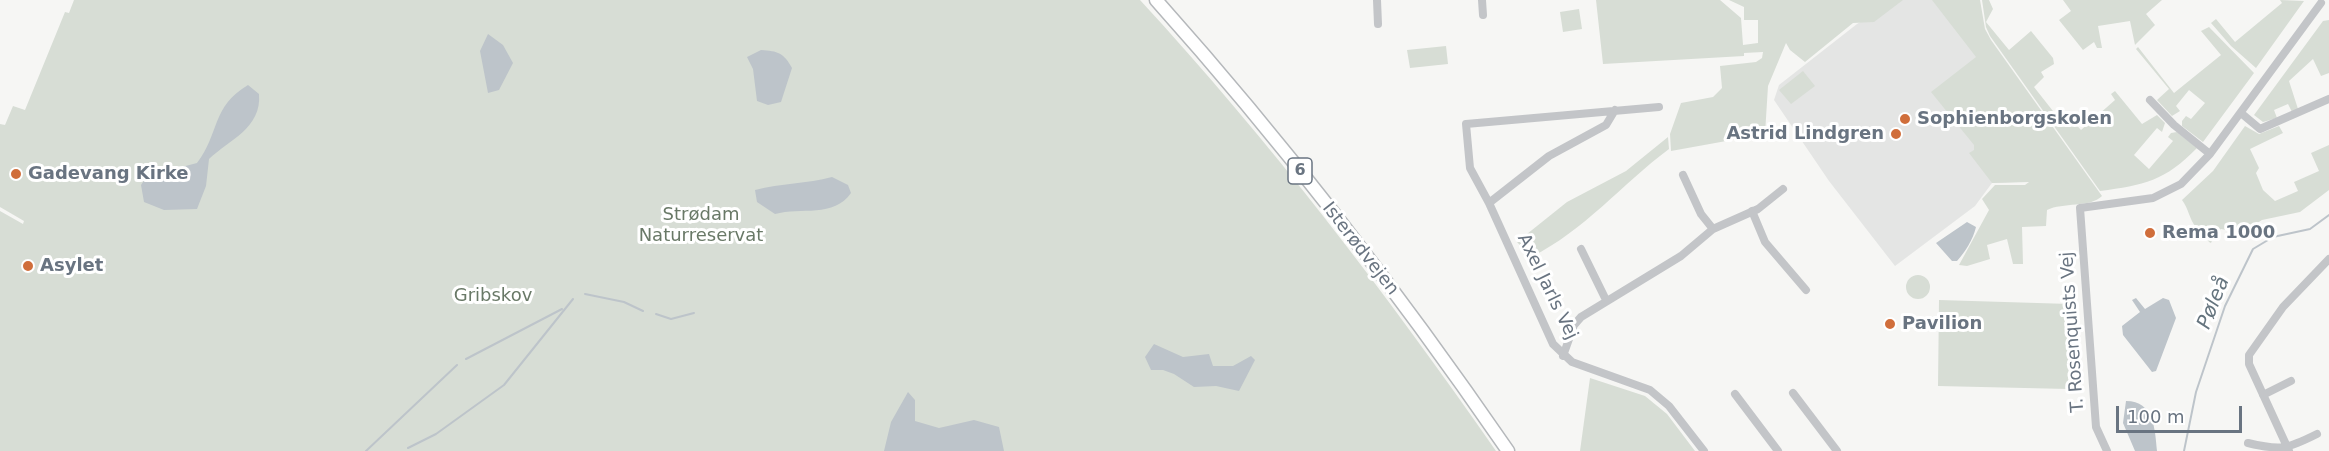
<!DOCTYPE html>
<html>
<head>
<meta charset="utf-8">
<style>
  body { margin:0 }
  #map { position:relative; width:2329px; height:451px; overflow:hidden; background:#f6f6f4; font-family:"DejaVu Sans",sans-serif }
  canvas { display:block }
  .scale { position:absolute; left:2116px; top:406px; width:126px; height:27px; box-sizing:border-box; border:3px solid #697481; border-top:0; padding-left:8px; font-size:18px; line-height:21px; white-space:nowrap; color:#697481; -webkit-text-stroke:4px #fff; paint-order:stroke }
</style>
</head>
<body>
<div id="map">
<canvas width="2329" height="451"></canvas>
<div class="scale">100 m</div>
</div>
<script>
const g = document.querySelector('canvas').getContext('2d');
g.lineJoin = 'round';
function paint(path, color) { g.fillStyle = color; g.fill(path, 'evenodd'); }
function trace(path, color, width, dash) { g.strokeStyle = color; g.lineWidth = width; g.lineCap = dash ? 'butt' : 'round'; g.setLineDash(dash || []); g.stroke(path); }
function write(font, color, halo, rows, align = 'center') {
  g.font = font + ' "DejaVu Sans",sans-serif'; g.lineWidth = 6; g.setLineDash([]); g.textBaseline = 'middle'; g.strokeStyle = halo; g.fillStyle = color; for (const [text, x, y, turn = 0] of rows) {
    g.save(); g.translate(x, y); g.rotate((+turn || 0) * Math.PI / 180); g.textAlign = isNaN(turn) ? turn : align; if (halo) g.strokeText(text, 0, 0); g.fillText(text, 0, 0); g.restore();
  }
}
const built = new Path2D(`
  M1898 0H1935L1979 56 2046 181 1992 183 1975 206 1895 266 1829 181 1774 100 1779 85 1857 24Z`);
const green = new Path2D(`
  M74 0H1140C1270 141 1387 294 1496 451H0V211L23 224 24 221 0 207V124L5 125 13 106 25 110 65 12 69 13Z
  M1596 0H1720L1741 18 1743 45 1758 43V20H1744V7L1729 0H1903L1874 22 1853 23 1805 62 1790 50 1786 43 1768 86 1765 134 1671 151 1670 134 1681 103 1713 97 1722 88 1720 66 1756 62 1762 58 1763 52 1744 53V56L1603 64Z
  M1932 0H1980L1985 29 1991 40 2102 196C2090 208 2063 202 2047 210L2046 226 2022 227 2023 264H2013L2007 239 1987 245 1990 259 1967 266 1959 265 1989 210 1982 199 1995 185H2025L2029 182 1992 183 1969 153 1974 150V145L1931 92 1976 57Z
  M1982 0H1989L1993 9 1986 22 2009 50 2031 31 2053 58 2054 64 2041 72 2044 77 2034 87 2064 125 2071 119 2081 130 2115 100 2111 94 2115 91 2142 124 2157 115 2165 123 2162 132 2157 128 2134 155 2149 169 2173 141 2168 137 2171 133 2177 132 2197 148C2165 181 2144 185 2100 191L1990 36 1986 27Z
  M2063 0H2162L2146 14 2155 25 2135 45 2130 21 2098 26 2102 48H2097L2094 42 2083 50 2059 20 2071 11Z
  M2280 0 2304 1 2256 68 2231 46 2211 23 2216 19 2235 42 2282 3Z
  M1579 9 1582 29 1563 32 1560 12Z
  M2329 20V73L2321 76 2313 59 2289 81 2298 109 2292 112 2288 104 2274 110 2277 118 2263 122 2254 115 2323 21Z
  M2209 27 2254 73 2203 142 2182 126V121L2186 116 2191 119 2205 103 2189 90 2176 106 2180 111 2172 116 2157 100 2169 89 2136 49 2138 47 2174 93 2221 55 2201 31Z
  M1446 46 1448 64 1410 68 1407 50Z
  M1803 71 1815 86 1791 104 1779 90Z
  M2245 126 2259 134 2279 126 2283 133 2250 149 2259 168 2256 173 2263 190 2275 201 2298 191 2294 182 2319 171 2311 153 2329 145V190L2300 212 2262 220 2241 233 2221 229 2215 233 2211 243 2209 242C2205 235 2200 233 2196 227 2189 219 2189 209 2182 200L2213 171Z
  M1668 137 1669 149C1622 184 1584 231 1531 257L1517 242 1567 202 1626 171Z
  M1906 287a12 12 0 1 1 24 0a12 12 0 1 1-24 0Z
  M1939 300 2070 304 2068 389 1938 386Z
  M1590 378 1645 396 1667 414 1695 451H1580Z`);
const water = new Path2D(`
  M488 34 503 45 513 63 499 90 488 93 480 51Z
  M761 50C778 51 784 53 792 68L781 102 768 105 757 101 753 69 747 57Z
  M248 85 259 94C262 128 229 140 209 159L206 186 197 209 164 210 144 202 141 185 147 176 197 163C220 133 211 107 248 85Z
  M832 177 848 185 851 193C834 218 801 207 775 214L757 202 755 190C781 183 807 184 832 177Z
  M1967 222 1976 227C1973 240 1965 252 1957 261H1952L1936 243Z
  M2136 298 2145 309 2163 298 2169 300 2176 318 2156 371 2152 372 2123 335 2122 326 2140 312 2132 300Z
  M1154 344 1183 357 1209 354 1213 366H1233L1251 356 1255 360 1239 391 1216 386 1194 387 1174 374 1163 370H1151L1145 357Z
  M908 392 915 400V421L939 428 974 420 999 427 1004 451H884L891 422Z
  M2126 401C2154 401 2155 429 2157 451H2135L2123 423Z`);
const stream = new Path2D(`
  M585 294 624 302 643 311
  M656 314 671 319 694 313
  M466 359 562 309
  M408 448 436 434 504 385 573 299
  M366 451 457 365
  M2184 451 2196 392 2225 306 2253 249 2273 237 2310 229 2329 215`);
const minor = new Path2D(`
  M1377 0 1378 24
  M1482 0 1483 15
  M2150 100 2174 125 2210 154
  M1659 107 1466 124 1470 168 1489 203 1553 344 1572 362 1650 390 1669 406 1704 451
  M2241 113 2260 129 2329 99
  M1683 175 1701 214 1713 229
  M1489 203 1549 156 1606 125 1615 110
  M1752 211 1765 242 1806 290
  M1581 249 1606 300
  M1563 356 1574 325 1581 317 1681 256 1713 229 1758 209 1783 189
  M1793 393 1837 451
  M1735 394 1778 451
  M2263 395 2291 381
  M2248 443C2281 451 2287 449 2317 434
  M2107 451 2096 427 2080 208 2153 198 2181 184 2210 154 2321 3
  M2289 451 2249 364V355L2283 307 2329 259`);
const highway = new Path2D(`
  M1156 0C1283 142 1400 294 1508 451`);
const markers = [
  [1905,119,6,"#d06e3b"],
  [1896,134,6,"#d06e3b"],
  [16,174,6,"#d06e3b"],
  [2150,233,6,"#d06e3b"],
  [28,266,6,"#d06e3b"],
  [1890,324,6,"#d06e3b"]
];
const shields = [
  [1300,171,24]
];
const shieldNames = [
  ["6",1300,171]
];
const poiNames = [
  ["Sophienborgskolen",1917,119],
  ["Astrid Lindgren",1884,134,"right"],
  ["Gadevang Kirke",28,174],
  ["Rema 1000",2162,233],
  ["Asylet",40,266],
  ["Pavilion",1902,324]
];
const parkNames = [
  ["Strødam",701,215],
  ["Naturreservat",701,236],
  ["Gribskov",493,296]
];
const streetNames = [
  ["Isterødvejen",1360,249,52],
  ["Axel Jarls Vej",1547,287,64],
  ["T. Rosenquists Vej",2073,332,-94]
];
const waterNames = [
  ["Pøleå",2214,303,-68]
];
paint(built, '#e4e5e4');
paint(green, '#d7ddd5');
paint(water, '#bdc4ca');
trace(stream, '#bdc4ca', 2);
trace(highway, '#b5b8bb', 15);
trace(minor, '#c3c5c8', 8);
trace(highway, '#fff', 12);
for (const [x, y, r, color] of markers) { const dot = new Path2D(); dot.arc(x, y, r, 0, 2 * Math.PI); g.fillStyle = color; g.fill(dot); trace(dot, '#fff', 2); }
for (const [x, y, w] of shields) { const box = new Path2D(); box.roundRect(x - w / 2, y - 13, w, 26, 4.5); g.fillStyle = '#fff'; g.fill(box); trace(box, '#697481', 1.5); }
write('bold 16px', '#697481', null, shieldNames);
write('bold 18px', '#697481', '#fff', poiNames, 'left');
write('18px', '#697967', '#fff', parkNames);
write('18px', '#697481', '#fff', streetNames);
write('italic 20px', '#65747e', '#fff', waterNames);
</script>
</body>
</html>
